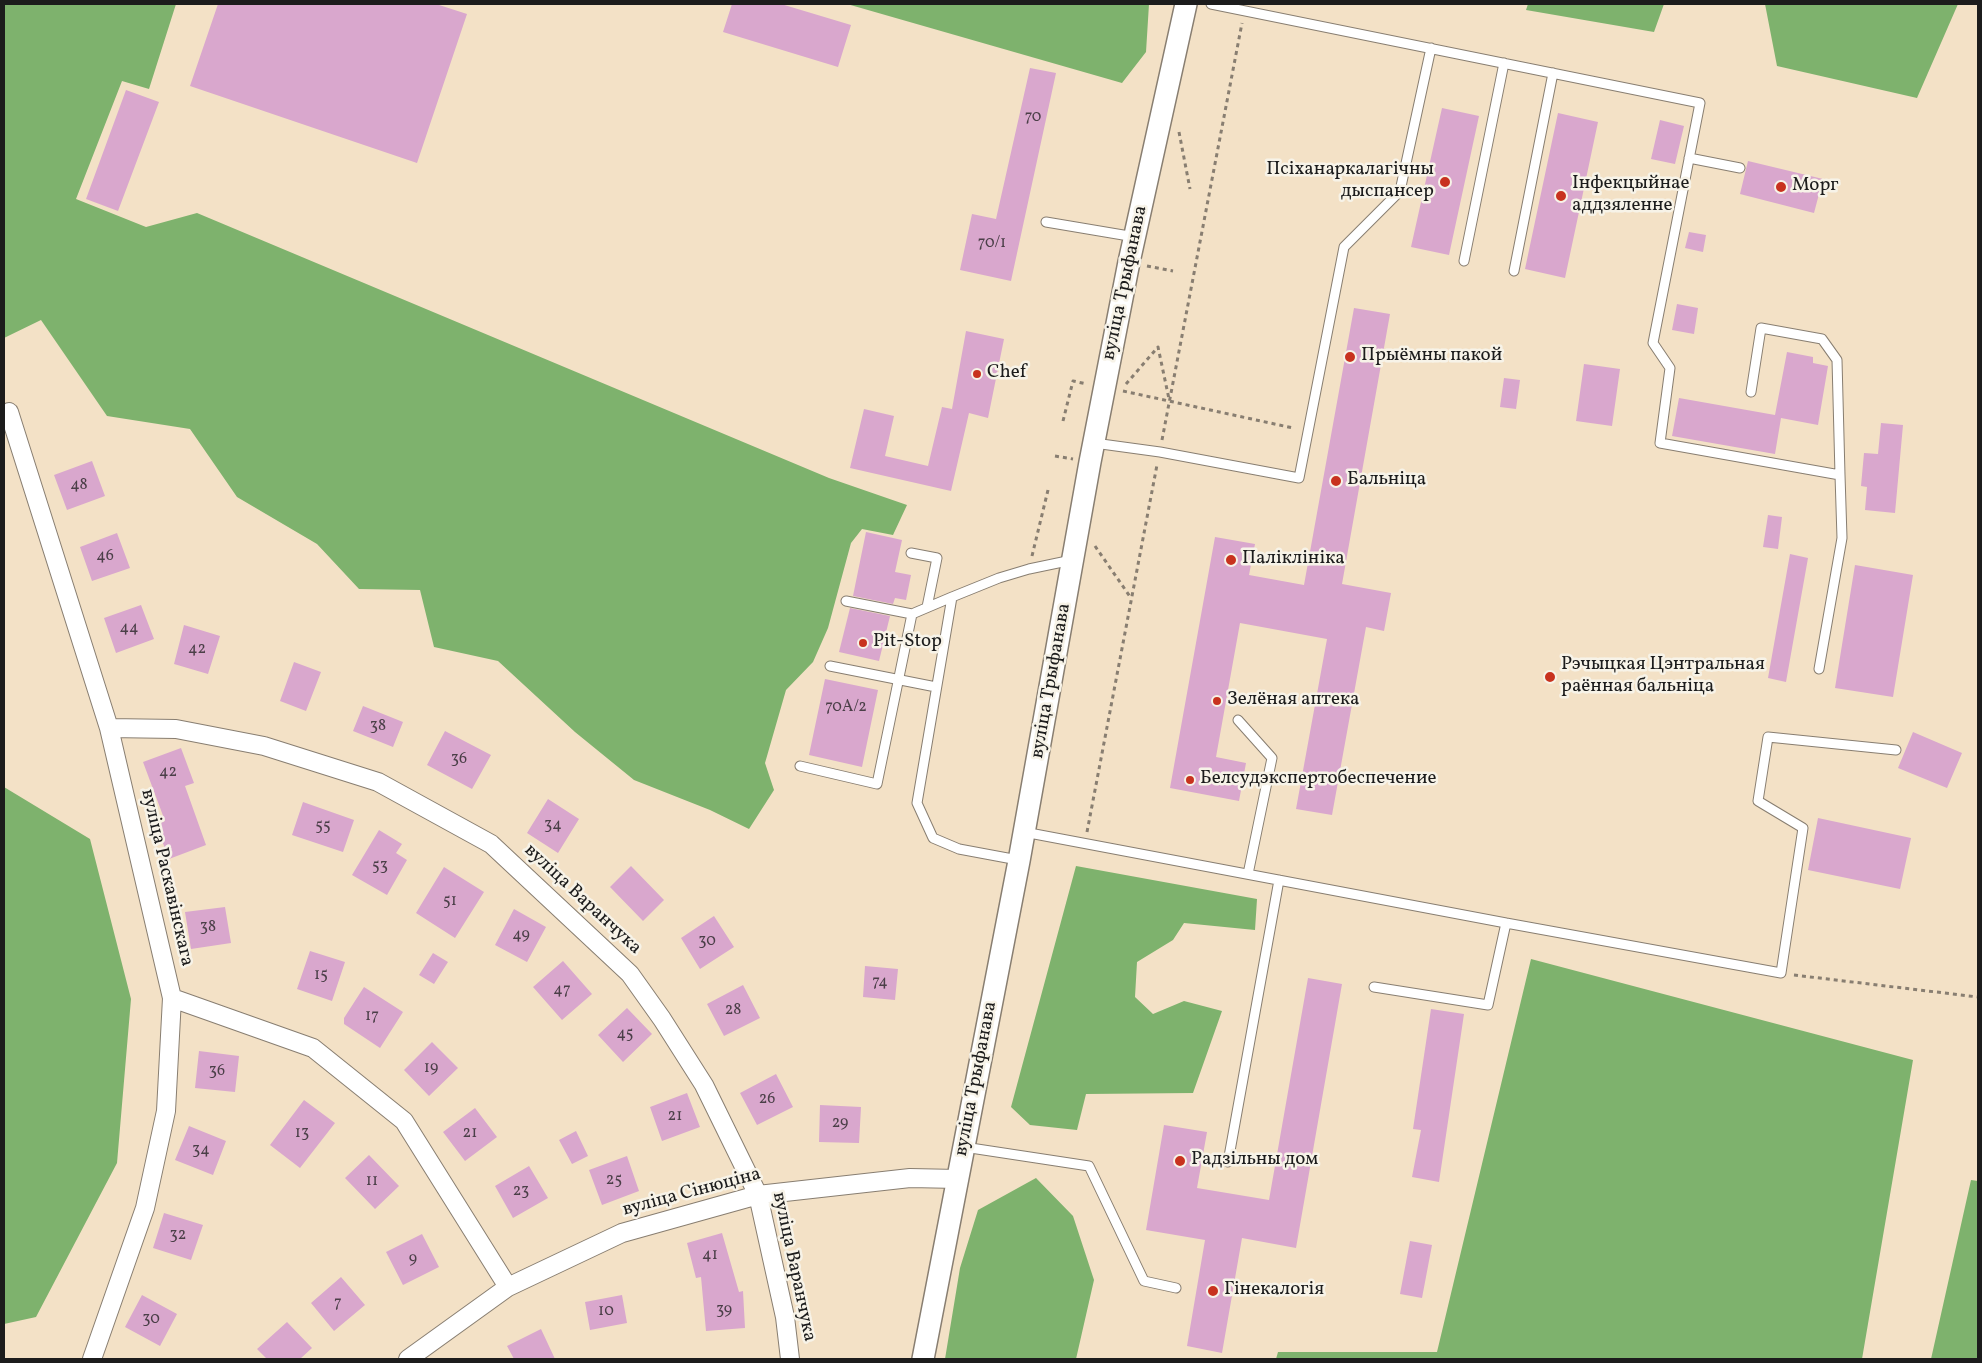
<!DOCTYPE html>
<html>
<head>
<meta charset="utf-8">
<style>
  body { margin:0 }
  #map { position:relative; width:1982px; height:1363px; overflow:hidden; background:#f3e1c6; font-family:Vollkorn,serif }
  canvas { display:block }
  .frame { position:absolute; inset:0; border:5px solid #1c1c1c; pointer-events:none }
</style>
</head>
<body>
<div id="map">
<canvas width="1982" height="1363"></canvas>
<div class="frame"></div>
</div>
<script>
const g = document.querySelector('canvas').getContext('2d');
g.lineJoin = 'round';
function paint(path, color) { g.fillStyle = color; g.fill(path, 'evenodd'); }
function trace(path, color, width, dash) { g.strokeStyle = color; g.lineWidth = width; g.lineCap = dash ? 'butt' : 'round'; g.setLineDash(dash || []); g.stroke(path); }
function write(font, color, halo, rows, align = 'center') {
  g.font = font + ' Vollkorn,serif'; g.lineWidth = 5; g.setLineDash([]); g.textBaseline = 'middle'; g.strokeStyle = halo; g.fillStyle = color; for (const [text, x, y, turn = 0] of rows) {
    g.save(); g.translate(x, y); g.rotate((+turn || 0) * Math.PI / 180); g.textAlign = isNaN(turn) ? turn : align; if (halo) g.strokeText(text, 0, 0); g.fillText(text, 0, 0); g.restore();
  }
}
const forest = new Path2D(`
  M4 4H176L149 89 122 81 76 199 146 227 197 213 829 478 907 505 893 535 862 529 851 543 828 628 813 662 786 690 765 763 774 790 749 829 710 810 634 780 575 732 498 661 434 647 420 590 359 589 317 544 237 497 190 429 107 416 41 320 4 338Z
  M847 4H1149L1146 52 1122 83Z
  M1528 4H1664L1654 32 1526 10Z
  M1765 4H1958L1917 98 1777 66Z
  M4 787 90 839 131 999 117 1163 36 1317 4 1324Z
  M1076 866 1257 899 1255 930 1184 923 1173 940 1137 962 1135 997 1153 1014 1184 1001 1222 1011 1193 1093 1086 1094 1077 1130 1030 1125 1011 1107Z
  M1531 959 1913 1060 1862 1359H1276L1278 1352H1437Z
  M1036 1178 1073 1216 1094 1280 1076 1359H945L960 1268 978 1210Z
  M1971 1180 1978 1181V1359H1931Z`);
const building = new Path2D(`
  M218 4H436L467 14 417 163 190 86Z
  M732 4H781L851 25 838 67 723 32Z
  M1030 68 1056 73 1011 281 960 270 972 214 996 219Z
  M126 90 159 102 118 211 86 199Z
  M1442 108 1479 116 1449 255 1411 247Z
  M1558 113 1598 122 1565 278 1525 269Z
  M1660 120 1684 126 1675 164 1651 159Z
  M1748 161 1823 179 1814 213 1740 194Z
  M1689 232 1706 235 1703 252 1685 248Z
  M1677 304 1698 308 1694 334 1672 330Z
  M1354 308 1390 314 1342 584 1391 593 1384 631 1366 627 1332 815 1296 809 1327 639 1240 623 1216 757 1246 763 1239 801 1170 788 1215 537 1255 544 1249 575 1304 585Z
  M966 331 1004 339 988 418 969 413 951 491 850 468 864 409 894 416 885 456 928 466 942 407 952 409Z
  M1787 352 1813 357V363L1828 366 1818 425 1781 418 1775 454 1672 436 1679 398 1775 415Z
  M1584 364 1620 369 1612 426 1576 421Z
  M1504 378 1520 380 1516 409 1500 407Z
  M1881 423 1903 425 1895 513 1865 510 1867 487 1861 486 1864 453 1878 454Z
  M92 461 105 496 67 510 54 475Z
  M1768 515 1782 517 1778 549 1763 547Z
  M866 532 902 540 895 572 911 575 906 600 895 598 893 604 853 596Z
  M117 533 130 568 92 581 80 547Z
  M1790 554 1808 558 1786 682 1768 678Z
  M1855 565 1913 575 1893 697 1835 688Z
  M141 605 154 639 116 653 104 618Z
  M850 608 890 616 879 661 839 652Z
  M184 625 220 636 208 674 174 664Z
  M294 662 321 672 306 711 280 701Z
  M825 679 878 690 862 767 809 755Z
  M363 706 403 722 393 747 353 731Z
  M445 731 491 755 472 789 427 765Z
  M1913 732 1962 753 1947 788 1898 768Z
  M181 748 194 783 185 786 206 845 169 859 156 825 165 821 143 762Z
  M548 799 579 819 558 853 527 833Z
  M303 802 354 820 343 852 292 835Z
  M1818 818 1911 838 1900 889 1808 870Z
  M379 830 402 844 396 853 407 860 387 895 352 875Z
  M631 866 664 900 643 921 610 887Z
  M444 867 484 892 455 938 416 913Z
  M225 907 231 943 191 949 185 912Z
  M514 909 546 927 527 962 495 945Z
  M714 916 734 947 700 969 681 938Z
  M310 951 345 962 332 1001 297 989Z
  M433 953 448 962 434 984 419 975Z
  M563 961 592 994 562 1020 533 987Z
  M865 966 898 969 895 1000 863 997Z
  M1308 978 1342 984 1296 1248 1242 1238 1222 1353 1187 1346 1205 1240 1146 1230 1164 1125 1207 1132 1197 1188 1269 1200Z
  M743 985 760 1018 724 1036 707 1004Z
  M364 987 403 1012 380 1048 344 1024V1018Z
  M627 1008 652 1034 623 1062 598 1035Z
  M1431 1009 1464 1014 1439 1182 1412 1177 1421 1130 1413 1129Z
  M432 1042 458 1068 429 1096 404 1070Z
  M199 1051 239 1056 235 1092 195 1088Z
  M776 1074 793 1107 757 1125 740 1093Z
  M687 1093 700 1127 662 1141 650 1107Z
  M304 1100 335 1123 300 1168 270 1145Z
  M820 1105 861 1107 859 1143 819 1142Z
  M475 1108 497 1137 465 1161 443 1132Z
  M189 1126 226 1141 213 1175 175 1160Z
  M576 1131 588 1156 572 1164 559 1140Z
  M369 1155 399 1186 375 1209 345 1178Z
  M627 1156 639 1191 602 1205 589 1170Z
  M529 1166 548 1198 513 1218 495 1186Z
  M164 1213 203 1225 191 1260 153 1248Z
  M722 1233 739 1292 743 1291 745 1328 706 1331 701 1277 696 1278 687 1243Z
  M422 1234 439 1267 403 1285 386 1252Z
  M1410 1241 1432 1245 1422 1298 1400 1294Z
  M341 1277 365 1305 334 1331 311 1303Z
  M142 1295 177 1314 160 1346 125 1327Z
  M622 1295 627 1323 590 1330 585 1302Z
  M287 1322 312 1348 300 1359H267L257 1349Z
  M541 1329 555 1359H514L507 1346Z`);
const path = new Path2D(`
  M1179 132 1190 189
  M1147 266 1173 271
  M1126 384 1158 347 1169 399
  M1123 391 1293 428
  M1063 421 1073 381 1087 384
  M1162 440 1242 23
  M1055 456 1073 459
  M1095 546 1131 598
  M1032 556 1048 490
  M1087 832 1157 465
  M1794 975 1978 997`);
const service = new Path2D(`
  M1211 4 1700 103 1653 343 1670 368 1660 443 1840 475 1842 538 1819 669
  M1689 158 1740 168
  M1046 222 1135 237
  M1464 261 1504 63
  M1514 271 1553 73
  M1751 392 1761 328 1822 339 1837 360 1840 475
  M1094 443 1160 452 1299 478 1344 247 1400 191 1431 48
  M911 553 937 558 927 607
  M846 601 912 614
  M830 666 936 687
  M1238 720 1272 758 1248 874
  M800 766 877 784 912 614 952 597
  M1024 832 1506 923 1488 1005 1374 987
  M1018 860 959 849 933 838 917 803 952 597 999 578 1029 569 1072 560
  M1506 923 1781 973 1803 828 1758 801 1768 737 1896 750
  M964 1147 1089 1166 1144 1281 1176 1288
  M1228 1162 1279 880`);
const minor = new Path2D(`
  M9 412 109 728 172 998 166 1111 145 1208 92 1359
  M109 728 176 729 264 746 378 782 491 844 630 974 662 1019 704 1085 758 1195 785 1317 790 1359
  M172 998 313 1048 404 1121 508 1287
  M408 1359 508 1287 622 1233 758 1195 910 1178 958 1179`);
const tertiary = new Path2D(`
  M923 1359 1019 861 1090 462 1129 262 1186 4`);
const markers = [
  [1445,182,6,"#c8321e"],
  [1781,187,6,"#c8321e"],
  [1561,196,6,"#c8321e"],
  [1350,357,6,"#c8321e"],
  [977,374,5,"#c8321e"],
  [1336,481,6,"#c8321e"],
  [1231,560,6,"#c8321e"],
  [863,643,5,"#c8321e"],
  [1550,677,6,"#c8321e"],
  [1217,701,5,"#c8321e"],
  [1190,780,5,"#c8321e"],
  [1180,1161,6,"#c8321e"],
  [1213,1291,6,"#c8321e"]
];
const numberNames = [
  ["70",1033,118],
  ["70/1",992,244],
  ["48",79,486],
  ["46",105,557],
  ["44",129,629],
  ["42",197,650],
  ["70А/2",846,708],
  ["38",378,727],
  ["36",459,760],
  ["42",168,773],
  ["34",553,826],
  ["55",323,827],
  ["53",380,867],
  ["51",450,902],
  ["38",208,928],
  ["49",521,936],
  ["30",707,942],
  ["15",321,976],
  ["74",880,983],
  ["47",562,991],
  ["28",733,1011],
  ["17",372,1017],
  ["45",625,1035],
  ["19",431,1069],
  ["36",217,1072],
  ["26",767,1100],
  ["21",675,1117],
  ["29",840,1124],
  ["13",302,1134],
  ["21",470,1134],
  ["34",201,1151],
  ["25",614,1181],
  ["11",372,1182],
  ["23",521,1192],
  ["32",178,1236],
  ["41",710,1256],
  ["9",413,1260],
  ["7",338,1304],
  ["39",724,1311],
  ["10",606,1312],
  ["30",151,1320]
];
const poiNames = [
  ["Псіханаркалагічны",1434,171,"right"],
  ["дыспансер",1434,193,"right"],
  ["Інфекцыйнае",1572,185],
  ["аддзяленне",1572,207],
  ["Морг",1792,187],
  ["Прыёмны пакой",1361,357],
  ["Chef",987,374],
  ["Бальніца",1347,481],
  ["Паліклініка",1242,560],
  ["Pit-Stop",873,643],
  ["Рэчыцкая Цэнтральная",1561,666],
  ["раённая бальніца",1561,688],
  ["Зелёная аптека",1227,701],
  ["Белсудэкспертобеспечение",1200,780],
  ["Радзільны дом",1191,1161],
  ["Гінекалогія",1224,1291]
];
const streetNames = [
  ["вуліца Трыфанава",1126,283,-78],
  ["вуліца Трыфанава",1052,681,-80],
  ["вуліца Раскавінскага",166,878,77],
  ["вуліца Варанчука",582,900,43],
  ["вуліца Трыфанава",977,1079,-79],
  ["вуліца Сінюціна",692,1193,-15],
  ["вуліца Варанчука",793,1267,78]
];
paint(forest, '#7eb26d');
paint(building, '#d9a7cd');
trace(service, '#887e71', 11);
trace(minor, '#887e71', 20);
trace(tertiary, '#887e71', 24);
trace(path, '#887e71', 3, [4, 4]);
trace(service, '#fff', 9);
trace(minor, '#fff', 18);
trace(tertiary, '#fff', 21);
for (const [x, y, r, color] of markers) { const dot = new Path2D(); dot.arc(x, y, r, 0, 2 * Math.PI); g.fillStyle = color; g.fill(dot); trace(dot, '#f7f3e8', 2); }
write('16px', '#4b3f48', null, numberNames);
write('19px', '#1c1c1c', '#f7f3e8', poiNames, 'left');
write('19px', '#1c1c1c', '#f7f3e8', streetNames);
</script>
</body>
</html>
